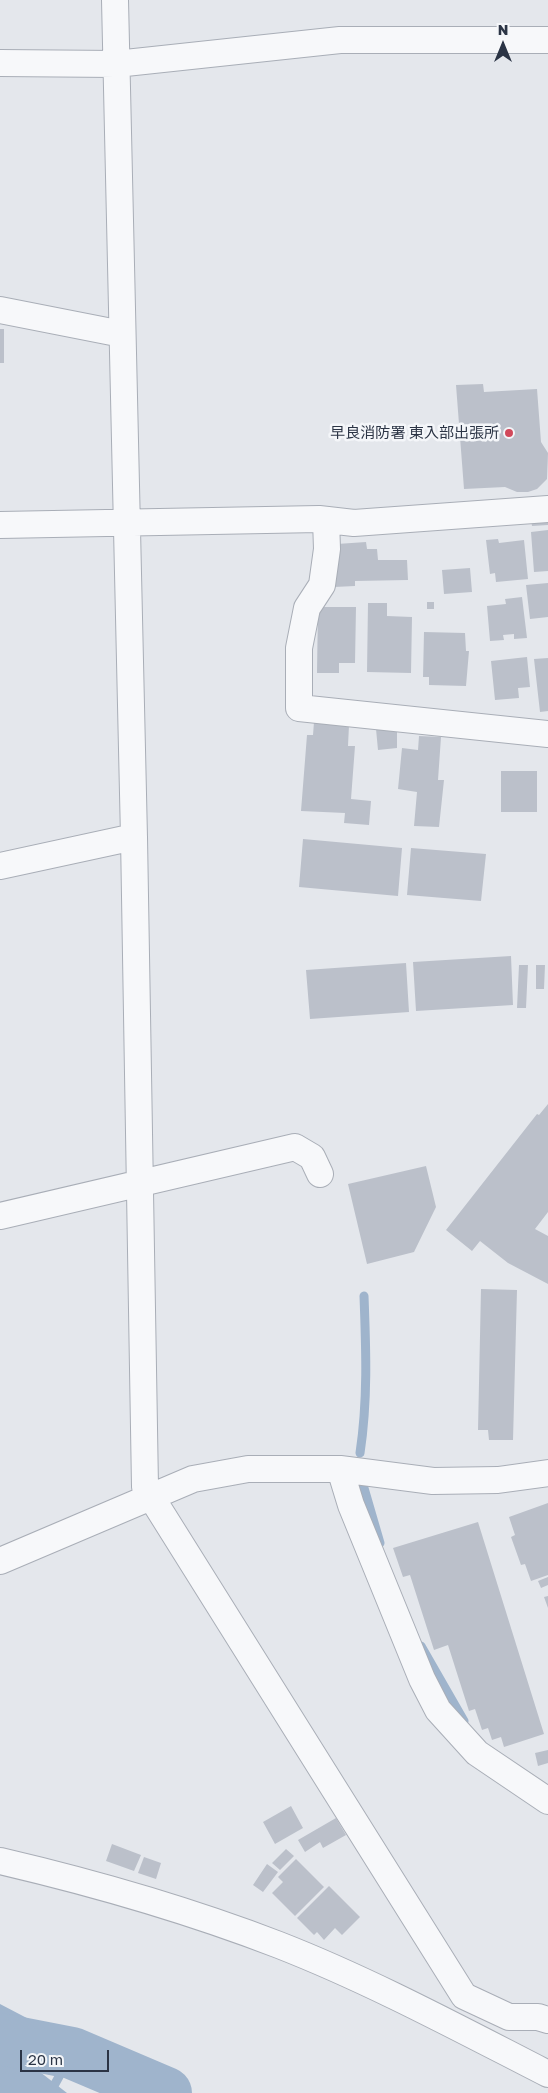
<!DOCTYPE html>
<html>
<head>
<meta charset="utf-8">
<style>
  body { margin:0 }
  #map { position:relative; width:548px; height:2093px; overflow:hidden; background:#e4e7ec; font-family:"Golos Text",sans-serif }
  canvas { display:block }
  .north { position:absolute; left:478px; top:20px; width:50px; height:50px; -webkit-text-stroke:4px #f4f6f9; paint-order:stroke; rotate:0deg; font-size:14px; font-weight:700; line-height:20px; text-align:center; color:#2b3445 }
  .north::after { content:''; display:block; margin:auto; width:18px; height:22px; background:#2b3445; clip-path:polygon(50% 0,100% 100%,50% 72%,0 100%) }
  .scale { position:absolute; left:20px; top:2050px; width:89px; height:22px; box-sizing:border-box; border:2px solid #2b3445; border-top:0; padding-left:6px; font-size:15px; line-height:18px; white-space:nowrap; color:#2b3445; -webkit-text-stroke:4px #f4f6f9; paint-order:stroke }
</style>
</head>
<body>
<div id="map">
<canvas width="548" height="2093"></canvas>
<div class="north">N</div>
<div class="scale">20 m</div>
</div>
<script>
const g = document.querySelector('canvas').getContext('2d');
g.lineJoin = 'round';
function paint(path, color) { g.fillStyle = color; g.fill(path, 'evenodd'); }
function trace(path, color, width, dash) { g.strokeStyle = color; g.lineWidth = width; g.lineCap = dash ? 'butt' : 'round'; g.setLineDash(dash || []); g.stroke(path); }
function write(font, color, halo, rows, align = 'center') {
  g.font = font + ' "Golos Text","Noto Sans JP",sans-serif'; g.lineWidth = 5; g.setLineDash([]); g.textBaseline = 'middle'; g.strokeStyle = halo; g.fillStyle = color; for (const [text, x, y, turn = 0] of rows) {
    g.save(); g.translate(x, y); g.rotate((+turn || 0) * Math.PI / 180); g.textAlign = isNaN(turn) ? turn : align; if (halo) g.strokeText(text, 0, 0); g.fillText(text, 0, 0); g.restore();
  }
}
const water = new Path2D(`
  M0 2004 65 2038 26 2061 67 2093H0Z`);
const stream = new Path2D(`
  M360 1453C368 1400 366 1349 364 1296
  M364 1488 380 1543
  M421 1646 464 1721
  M50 2093 72 2053`);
const river = new Path2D(`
  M0 2039 72 2053 166 2093`);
const building = new Path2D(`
  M0 329H4V363H0Z
  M483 384 484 392 537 389 541 442 548 453 547 479 537 489 528 492H517L505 487 464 489 456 385Z
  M548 518V525L532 526 531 520Z
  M548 530V571L534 572 531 532Z
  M498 539 499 543 524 540 528 579 496 582 495 573 490 574 486 540Z
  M366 542 367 549H377L378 560H407L408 580 355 581V586L334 587 337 544Z
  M470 568 472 592 444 594 442 570Z
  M548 583V617L530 619 526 585Z
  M522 597 527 638 514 639V634L503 635 504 640 490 641 487 606 506 604 505 599Z
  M427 602H434V609H427Z
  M368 603H387V616L412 617 411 673 367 672Z
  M318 607H356L355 663H339V673H317Z
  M424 632 465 633 466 651H469L466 686 429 685V677H423Z
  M527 657 530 687 518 688 519 698 495 700 491 661Z
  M548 658V711L540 712 534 659Z
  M314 722 349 725 348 746H355L351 799 371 801 369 825 344 823 345 813 301 811 307 735H313Z
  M397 728V748L378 750 376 729Z
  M419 736 441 737 438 780H444L439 827 414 826 417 792 398 789 402 748 418 750Z
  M501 771H537V812H501Z
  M303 839 402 848 398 896 299 887Z
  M411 848 486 854 481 901 407 895Z
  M511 956 513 1005 416 1011 413 962Z
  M406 963 409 1012 310 1019 306 970Z
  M519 965H528L526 1008H517Z
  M536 965H545L544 989H536Z
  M548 1104V1212L535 1229 548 1236V1284L508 1263 480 1241 472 1251 446 1230 537 1114 539 1115Z
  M426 1166 436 1207 414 1252 367 1264 348 1184Z
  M481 1289 517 1290 513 1440H489L488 1430H478Z
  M548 1503V1575L531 1581 525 1564 521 1565 511 1537 515 1535 509 1517Z
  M478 1522 544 1734 504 1747 501 1737 492 1740 488 1728 482 1730 475 1709 469 1711 448 1645 434 1650 410 1575 403 1577 393 1548Z
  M548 1577V1585L541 1588 538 1581Z
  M548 1596V1608L544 1597Z
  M548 1750V1763L538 1766 535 1753Z
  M291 1806 303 1828 275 1844 263 1822Z
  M336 1818 346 1835 323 1848 320 1842 305 1852 298 1840Z
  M112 1844 141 1855 134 1871 106 1861Z
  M286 1849 294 1856 280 1870 272 1863Z
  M144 1857 161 1863 156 1879 138 1873Z
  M296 1859 324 1887 295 1916 272 1893 283 1882 278 1877Z
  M267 1864 278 1872 263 1892 253 1885Z
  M329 1886 360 1917 342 1935 335 1928 324 1940 317 1932 314 1935 297 1918Z`);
const street = new Path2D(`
  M115 0 134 837 145 1487 464 1996 509 2017H538L548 2020
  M0 63 116 64 340 40H548
  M0 310 122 334
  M326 520 327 549 322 585 307 608 299 648V708L548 734
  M0 525 319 519 354 523 548 509
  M0 866 134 837
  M0 1216 295 1147 312 1157 320 1174
  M340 1469 351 1505 422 1679 438 1710 477 1753 548 1801
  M0 1561 193 1479 248 1469H340L433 1481 498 1480 548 1473
  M0 1861C94 1883 188 1910 279 1945 371 1981 460 2029 548 2074`);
const markers = [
  [509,433,5,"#d1495b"]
];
const poiNames = [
  ["早良消防署 東入部出張所",499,433]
];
paint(water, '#9fb4cc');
trace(stream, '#9fb4cc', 9);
trace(river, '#9fb4cc', 52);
paint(building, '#bbc0ca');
trace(street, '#a9aeb7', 28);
trace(street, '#f7f8fa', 26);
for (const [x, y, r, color] of markers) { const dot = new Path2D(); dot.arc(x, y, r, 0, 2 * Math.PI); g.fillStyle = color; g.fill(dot); trace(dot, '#f4f6f9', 2); }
write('15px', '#2b3445', '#f4f6f9', poiNames, 'right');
</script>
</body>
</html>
